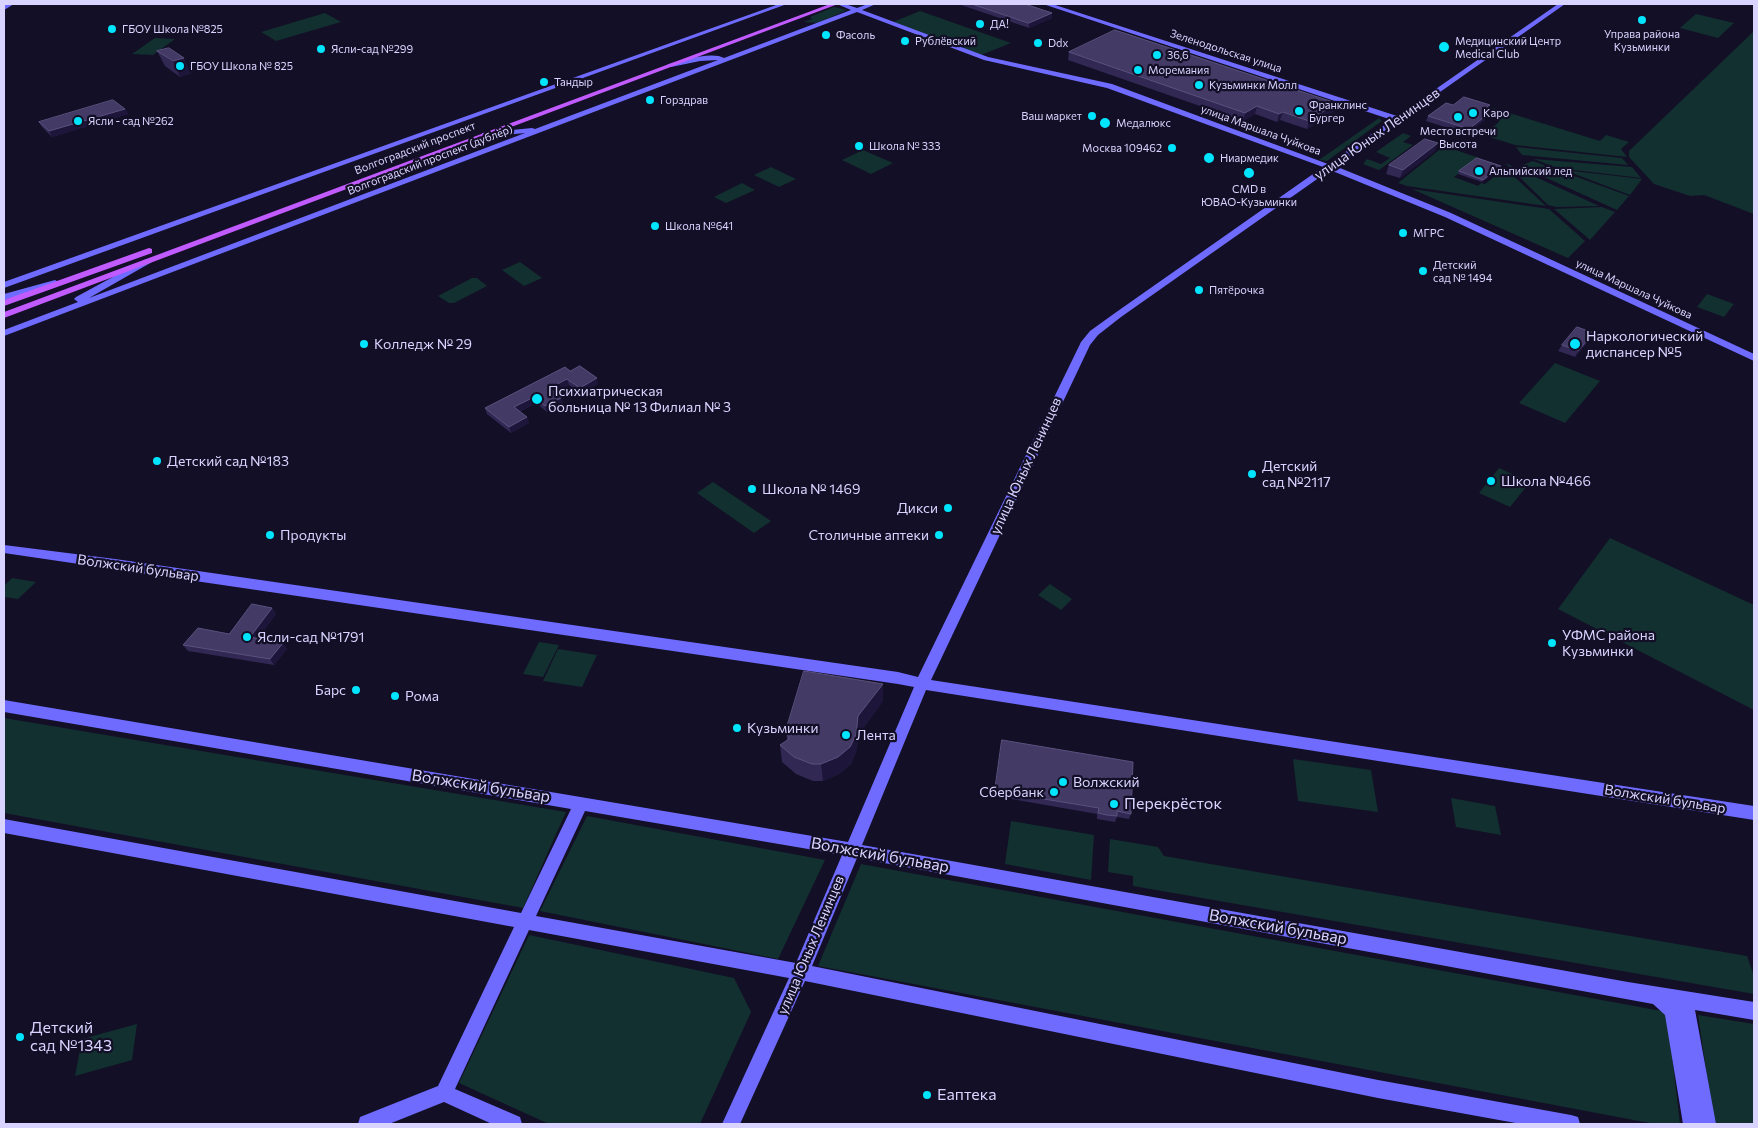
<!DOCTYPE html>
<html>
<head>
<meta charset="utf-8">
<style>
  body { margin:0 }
  #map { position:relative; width:1758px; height:1128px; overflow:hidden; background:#130f26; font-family:Commissioner,sans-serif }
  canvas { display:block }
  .frame { position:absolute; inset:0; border:5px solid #d9d4ff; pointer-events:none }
</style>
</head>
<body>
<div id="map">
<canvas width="1758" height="1128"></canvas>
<div class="frame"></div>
</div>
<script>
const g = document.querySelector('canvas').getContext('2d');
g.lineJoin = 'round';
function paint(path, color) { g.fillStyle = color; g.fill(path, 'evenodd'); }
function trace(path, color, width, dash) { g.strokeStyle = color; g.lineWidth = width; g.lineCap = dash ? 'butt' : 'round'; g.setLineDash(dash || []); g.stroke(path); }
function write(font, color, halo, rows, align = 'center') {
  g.font = font + ' Commissioner,sans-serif'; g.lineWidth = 4.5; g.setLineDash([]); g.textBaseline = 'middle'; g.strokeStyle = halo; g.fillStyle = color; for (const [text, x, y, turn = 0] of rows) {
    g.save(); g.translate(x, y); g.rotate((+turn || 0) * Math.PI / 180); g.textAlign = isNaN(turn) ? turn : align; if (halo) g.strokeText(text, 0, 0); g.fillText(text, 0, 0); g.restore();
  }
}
const green = new Path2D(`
  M834 7 847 10 818 23 804 22 812 19 810 17Z
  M920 11 1011 43 981 55 893 22Z
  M325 13 341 22 276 41 261 32Z
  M1696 14 1734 23 1718 38 1680 28Z
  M1754 31V214L1704 195 1690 196 1654 184 1629 157V151Z
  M155 38 175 39 153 55 132 54Z
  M1493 108 1600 141 1606 135 1629 142 1621 149 1627 157 1515 145 1483 135 1499 122 1494 118 1495 112 1490 110Z
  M1379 118 1382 121 1327 161 1319 160Z
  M1403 133 1411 136 1403 142 1413 145 1379 170 1363 164 1367 159 1381 164 1390 158 1376 152Z
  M1444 146 1479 158 1454 177 1478 186 1481 183 1485 184 1505 168 1546 206 1407 186 1398 183Z
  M1516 147 1622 158 1628 165 1522 155Z
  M863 150 893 163 871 174 842 160Z
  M1534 159 1632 167 1641 178 1557 168Z
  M1533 161 1629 196 1617 210 1520 166Z
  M1505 163 1599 206 1556 207 1548 205Z
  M771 167 796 179 779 187 754 175Z
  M1564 170 1642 179 1630 195Z
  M742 183 755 190 726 203 714 197Z
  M1412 189 1549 209 1585 241 1568 258Z
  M1602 207 1615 212 1590 240 1554 209Z
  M520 262 542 278 524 286 502 270Z
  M472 278H477L487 286 454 303H449L438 296Z
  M1707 294 1734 304 1724 317 1697 307Z
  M1555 363 1600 381 1565 423 1519 403Z
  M1499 468 1530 482 1510 507 1479 493Z
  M713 482 771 521 754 533 697 493Z
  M1610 538 1754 605V710L1558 609Z
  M12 578 36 582 18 599 4 597V586Z
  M1050 584 1072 599 1061 610 1038 595Z
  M539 642 559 645 543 677 523 674Z
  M558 649 597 655 582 687 543 681Z
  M4 718 566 812 523 908 4 813Z
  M1293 759 1371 770 1378 812 1298 801Z
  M1451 798 1495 806 1501 835 1456 827Z
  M587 816 825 860 778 959 540 911Z
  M1011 821 1094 835 1091 880 1005 864Z
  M1110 839 1158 847 1164 856 1747 956 1754 976V994L1133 886V876L1108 872Z
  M861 864 1667 1012 1680 1124H1655L818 966Z
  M529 935 734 978 751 1012 700 1124H549L459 1083Z
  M1698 1015 1754 1024V1124H1714Z
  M137 1024 132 1060 75 1076 82 1039Z`);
const secondary = new Path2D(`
  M7 4H14L4 10V5Z
  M779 4H787L4 288V282Z
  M837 4H845L857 8 868 4H876L862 10 988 57 1112 84 1328 164 1392 120 1043 4H1052L1397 116 1558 4H1565L1335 166 1451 213 1754 354V361L1445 217 1330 170 1121 317 1098 335 1090 345 931 680 1754 806V820L926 690 862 845 1628 982 1754 1002V1020L1695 1010 1716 1124H1683L1665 1015 1653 1004 857 858 812 966 1378 1080 1571 1115 1578 1117 1580 1124H1521L1378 1098 805 981 740 1124H722L789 978 529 930 455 1089 520 1117 522 1124H492L444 1102 389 1124H358L360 1117 438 1086 514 927 4 833V819L521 913 571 809 4 712V700L848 842 914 687 898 684 4 553V545L115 559 898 672 918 677 1081 342 1090 331 1115 313 1323 167 1107 88 984 60 857 12 4 336V330L78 302 74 299 76 297 144 260 147 259 152 262 89 298 525 133 485 137H482V133L532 128 535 129 718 60 700 61 671 67 667 65 669 64C681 60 713 51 724 58L851 10ZM585 811 814 850 842 855 796 963 536 916Z
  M55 280 60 283 58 285 4 300V294Z`);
const primary = new Path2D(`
  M830 4H838L4 318V312Z
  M149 248 152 249V253L4 306V300Z`);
const wall = new Path2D(`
  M958 4H1025L1052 13V18L1029 28Z
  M157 51 191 73 180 77 165 66Z
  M1069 52 1336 103 1334 111 1307 129 1280 120 1277 122 1255 114 1243 121 1068 60Z
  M1453 105 1489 108 1488 114 1486 115 1484 121 1467 134 1426 121 1428 116Z
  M125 109 128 114 52 137 42 127 39 122Z
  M1435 151 1400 178 1386 174 1389 165Z
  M1501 166 1500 169 1482 182 1458 174 1459 171Z
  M1590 339 1575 357 1558 351 1562 345Z
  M570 371 598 384 581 394 569 385 555 393 561 398 563 404 547 412 536 403 519 412 527 417 529 423 511 433 487 414 485 408Z
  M272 608 276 614 258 638 283 643 287 649 274 665 188 651 183 645 229 634Z
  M883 701 859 734 856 752 851 764 839 774 823 781H813L796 774 782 762 780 745 787 741 786 730Z
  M1002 740 1131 814 1129 819 1117 817 1115 822 1097 819V814L994 796Z`);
const shadedWall = new Path2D(`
  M1052 13V18L1029 28V23Z
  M184 58 191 73 180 77 173 61Z
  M1336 103 1334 111 1307 129 1309 121Z
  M1490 105 1488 111 1491 108 1488 114 1481 120 1487 107Z
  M1257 106 1255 114 1243 121 1245 113Z
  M125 109 128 114 52 137 49 131Z
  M1283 112 1280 120 1277 122 1279 114Z
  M1487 115 1484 121 1467 134 1469 129Z
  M1438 143 1435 151 1400 178 1403 170Z
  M1501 166 1500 169 1482 182 1483 180Z
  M1594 333 1590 339 1575 357 1578 351Z
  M597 378 598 384 581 394 580 388Z
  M567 379 569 385 551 394 550 388Z
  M534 397 536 403 516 413 514 407Z
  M561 398 563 404 547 412 545 406Z
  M527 417 529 423 511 433 509 427Z
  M272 608 276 614 254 643 250 637Z
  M283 643 287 649 274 665 270 659Z
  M883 684V701L859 734 856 752 851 764 839 774 823 781 821 764Z`);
const building = new Path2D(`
  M972 4H1025L1052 13 1029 23Z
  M1115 30 1336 103 1309 121 1283 112 1279 114 1257 106 1245 113 1069 52Z
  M169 48 184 58 173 61 157 51Z
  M1464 97 1490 105 1487 107 1491 108 1483 114 1487 115 1469 129 1428 116 1446 103 1453 105Z
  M113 100 125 109 49 131 39 122Z
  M1425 139 1438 143 1403 170 1389 165Z
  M1477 158 1501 166 1483 180 1459 171Z
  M1577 327 1594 333 1578 351 1562 345Z
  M580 366 597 378 580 388 567 379 550 388 561 398 545 406 534 397 514 407 527 417 509 427 485 408 565 367 570 371Z
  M252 604 272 608 250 637 283 643 270 659 183 645 198 628 229 634Z
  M804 671 883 684 858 716 856 735 850 747 838 757 821 764H812L794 757 780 745 789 739 786 730Z
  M1002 740 1133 762 1131 814 1117 811V816L1107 815 1098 813 1099 808 995 791Z`);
const markers = [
  [1642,20,5,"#00e5ff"],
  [980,24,5,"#00e5ff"],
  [112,29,5,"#00e5ff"],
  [826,35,5,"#00e5ff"],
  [905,41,5,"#00e5ff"],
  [1038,43,5,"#00e5ff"],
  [1444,47,6,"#00e5ff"],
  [321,49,5,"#00e5ff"],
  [1157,55,5,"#00e5ff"],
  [180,66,5,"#00e5ff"],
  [1138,70,5,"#00e5ff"],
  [544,82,5,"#00e5ff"],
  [1199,85,5,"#00e5ff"],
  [650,100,5,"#00e5ff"],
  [1299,111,5,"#00e5ff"],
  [1473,113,5,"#00e5ff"],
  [1092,116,5,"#00e5ff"],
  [1458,117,5,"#00e5ff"],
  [78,121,5,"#00e5ff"],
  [1105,123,6,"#00e5ff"],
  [859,146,5,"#00e5ff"],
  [1172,148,5,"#00e5ff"],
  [1209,158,6,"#00e5ff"],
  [1479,171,5,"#00e5ff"],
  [1249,173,6,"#00e5ff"],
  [655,226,5,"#00e5ff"],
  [1403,233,5,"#00e5ff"],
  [1423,271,5,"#00e5ff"],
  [1199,290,5,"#00e5ff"],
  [364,344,5,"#00e5ff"],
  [1575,344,6,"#00e5ff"],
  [537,399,6,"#00e5ff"],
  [157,461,5,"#00e5ff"],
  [1252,474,5,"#00e5ff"],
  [1491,481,5,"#00e5ff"],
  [752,489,5,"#00e5ff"],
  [948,508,5,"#00e5ff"],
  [270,535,5,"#00e5ff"],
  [939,535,5,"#00e5ff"],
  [247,637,5,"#00e5ff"],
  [1552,643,5,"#00e5ff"],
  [356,690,5,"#00e5ff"],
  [395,696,5,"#00e5ff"],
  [737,728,5,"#00e5ff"],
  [846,735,5,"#00e5ff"],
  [1063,782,5,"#00e5ff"],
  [1054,792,5,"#00e5ff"],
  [1114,804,5,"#00e5ff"],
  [20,1037,5,"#00e5ff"],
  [927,1095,5,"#00e5ff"]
];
const farPoinames = [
  ["ДА!",990,24],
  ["ГБОУ Школа №825",122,29],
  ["Управа района",1642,34,"center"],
  ["Кузьминки",1642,47,"center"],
  ["Фасоль",836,35],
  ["Рублёвский",915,41],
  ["Медицинский Центр",1455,41],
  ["Medical Club",1455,54],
  ["Ddx",1048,43],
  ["Ясли-сад №299",331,49],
  ["36,6",1167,55],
  ["ГБОУ Школа № 825",190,66],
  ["Моремания",1148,70],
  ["Тандыр",554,82],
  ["Кузьминки Молл",1209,85],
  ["Горздрав",660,100],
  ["Франклинс",1309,105],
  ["Бургер",1309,118],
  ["Kapo",1483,113],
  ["Ваш маркет",1082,116,"right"],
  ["Ясли - сад №262",88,121],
  ["Медалюкс",1116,123],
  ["Место встречи",1458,131,"center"],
  ["Высота",1458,144,"center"],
  ["Школа № 333",869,146],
  ["Москва 109462",1162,148,"right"],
  ["Ниармедик",1220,158],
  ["Альпийский лед",1489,171],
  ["CMD в",1249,189,"center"],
  ["ЮВАО-Кузьминки",1249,202,"center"],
  ["Школа №641",665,226],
  ["МГРС",1413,233],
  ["Детский",1433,265],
  ["сад № 1494",1433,278],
  ["Пятёрочка",1209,290]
];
const farStreetnames = [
  ["Зеленодольская улица",1226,51,18],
  ["улица Маршала Чуйкова",1261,130,20],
  ["Волгоградский проспект",415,148,-21],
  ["Волгоградский проспект (дублёр)",430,160,-21],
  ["улица Маршала Чуйкова",1634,289,25]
];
const streetNames = [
  ["улица Юных Ленинцев",1377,134,-35],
  ["улица Юных Ленинцев",1026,466,-65],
  ["Волжский бульвар",138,568,8],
  ["Волжский бульвар",1665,799,9],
  ["улица Юных Ленинцев",811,945,-67]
];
const poiNames = [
  ["Наркологический",1586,336],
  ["диспансер №5",1586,352],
  ["Колледж № 29",374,344],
  ["Психиатрическая",548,391],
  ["больница № 13 Филиал № 3",548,407],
  ["Детский сад №183",167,461],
  ["Детский",1262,466],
  ["сад №2117",1262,482],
  ["Школа №466",1501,481],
  ["Школа № 1469",762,489],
  ["Дикси",938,508,"right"],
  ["Продукты",280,535],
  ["Столичные аптеки",929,535,"right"],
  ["УФМС района",1562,635],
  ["Кузьминки",1562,651],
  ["Ясли-сад №1791",257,637],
  ["Барс",346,690,"right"],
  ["Рома",405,696],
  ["Кузьминки",747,728],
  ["Лента",856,735],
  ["Волжский",1073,782],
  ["Сбербанк",1044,792,"right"]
];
const nearStreetnames = [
  ["Волжский бульвар",481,786,9],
  ["Волжский бульвар",880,855,10],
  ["Волжский бульвар",1278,927,10]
];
const nearPoinames = [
  ["Перекрёсток",1124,804],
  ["Детский",30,1028],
  ["сад №1343",30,1046],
  ["Еаптека",937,1095]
];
paint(green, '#12302f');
paint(secondary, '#6f6bff');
paint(primary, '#c25bff');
paint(wall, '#312854');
paint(shadedWall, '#1d163a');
paint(building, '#433a66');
trace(building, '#5a527e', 1);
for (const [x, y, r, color] of markers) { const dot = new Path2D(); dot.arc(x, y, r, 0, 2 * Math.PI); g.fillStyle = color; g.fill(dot); trace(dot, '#130f26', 2); }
write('11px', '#d9d4ff', '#130f26', farPoinames, 'left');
write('11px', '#d9d4ff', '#130f26', farStreetnames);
write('14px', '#d9d4ff', '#130f26', streetNames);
write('14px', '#d9d4ff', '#130f26', poiNames, 'left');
write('16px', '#d9d4ff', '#130f26', nearStreetnames);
write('16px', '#d9d4ff', '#130f26', nearPoinames, 'left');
</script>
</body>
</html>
